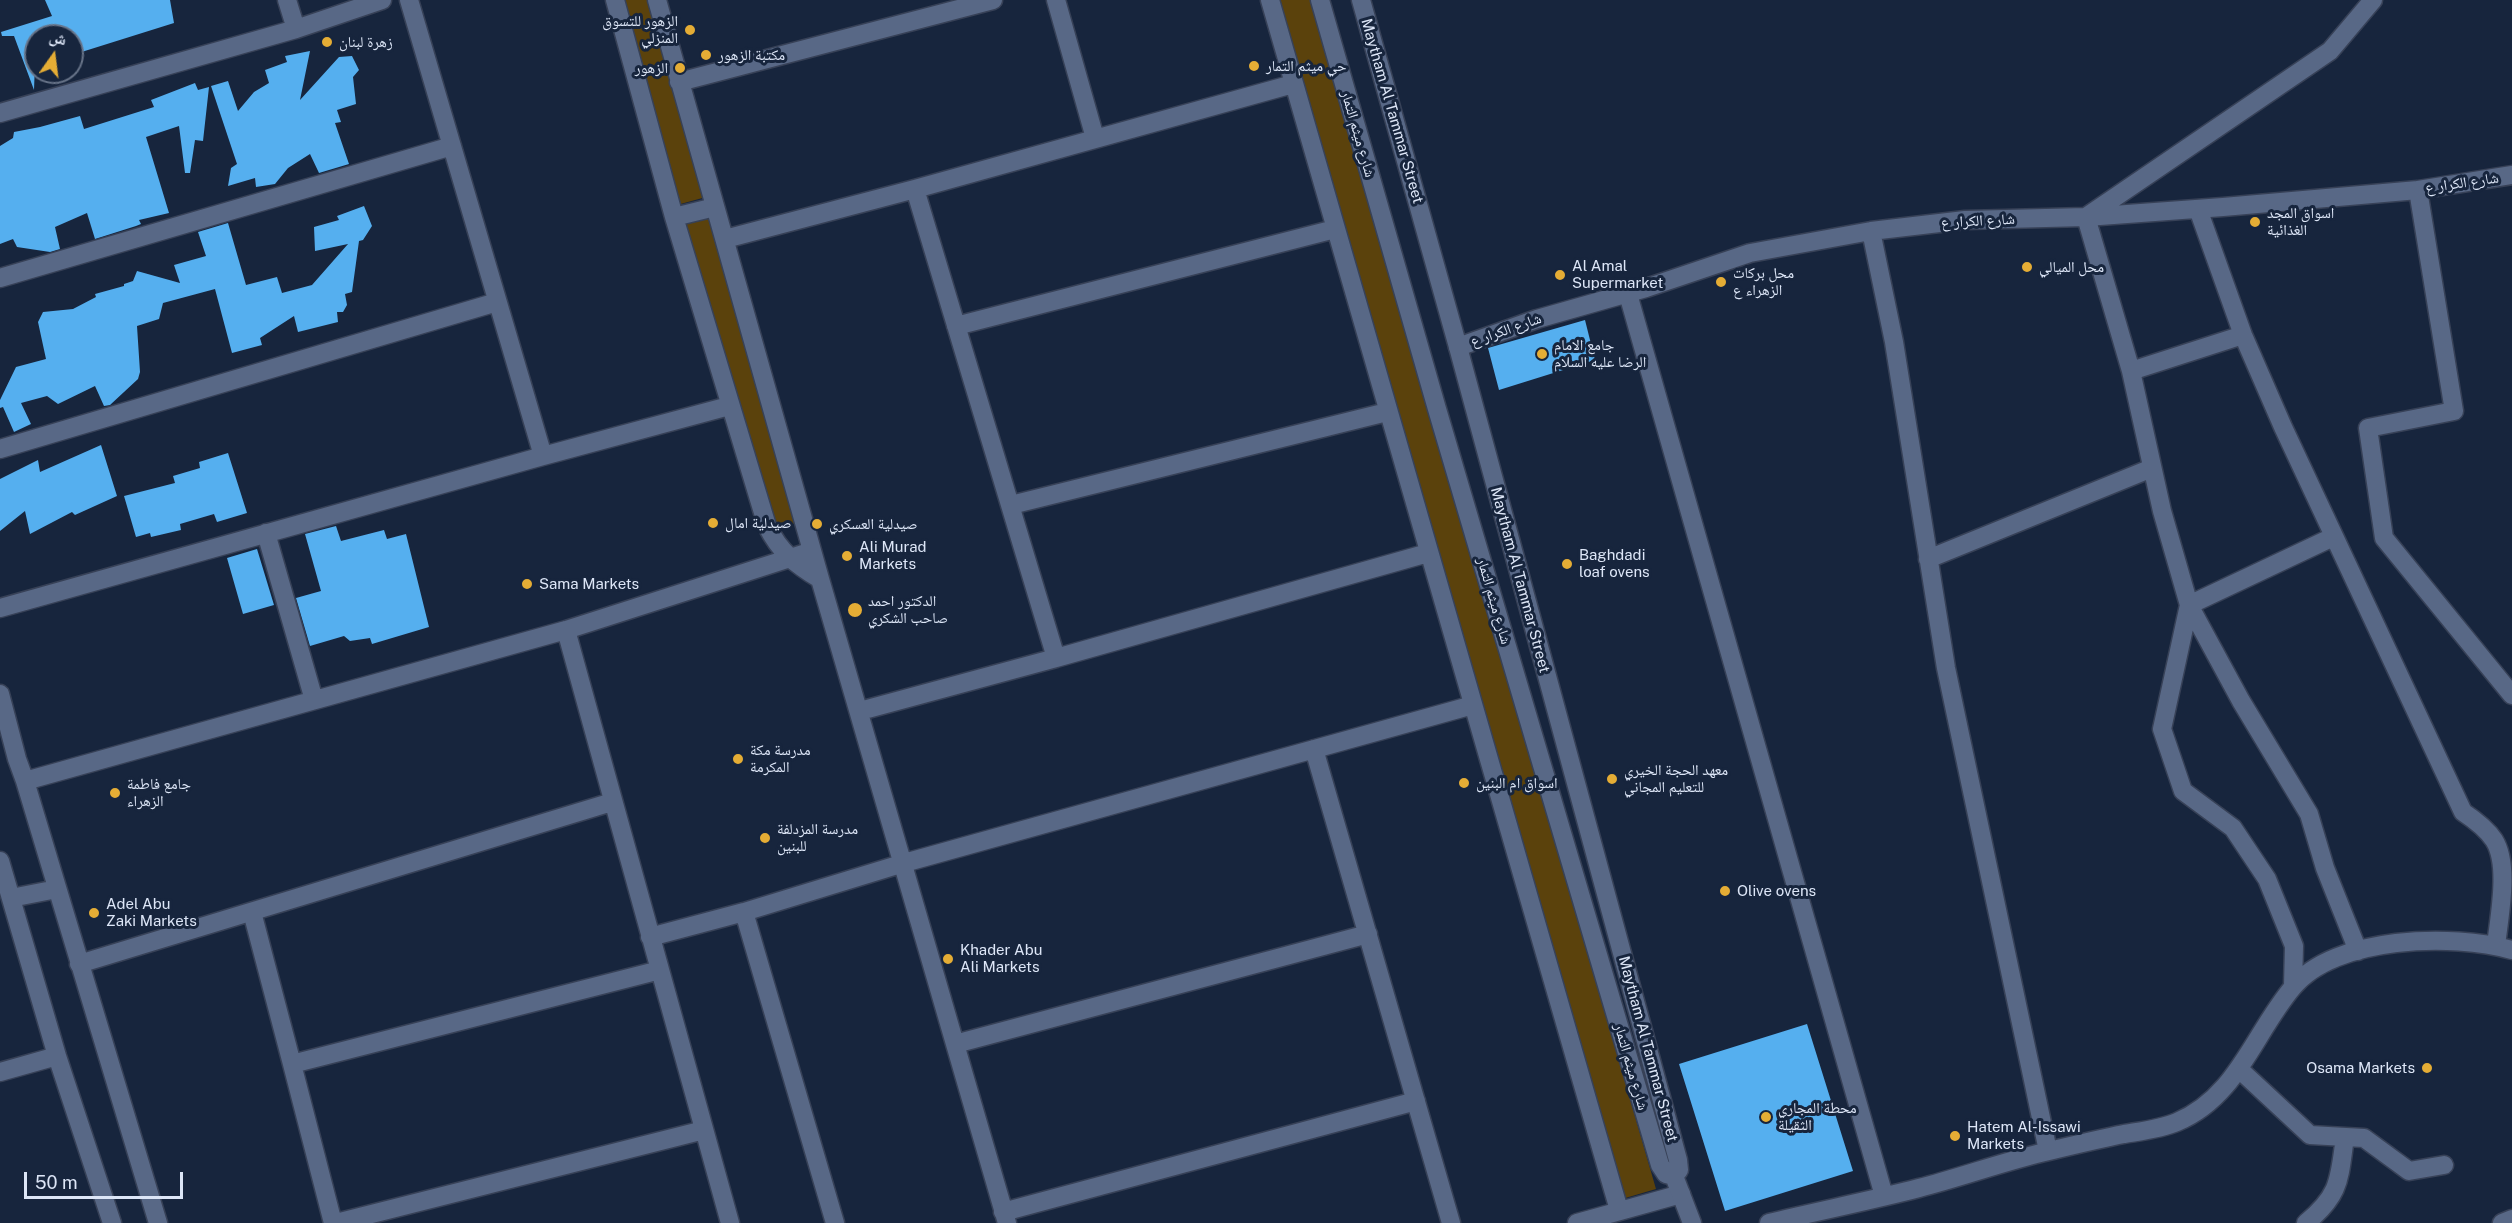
<!DOCTYPE html>
<html>
<head>
<meta charset="utf-8">
<style>
  body { margin:0 }
  #map { position:relative; width:2512px; height:1223px; overflow:hidden; background:#17253d; font-family:"Public Sans","Noto Naskh Arabic",sans-serif }
  canvas { display:block }
  .north { position:absolute; left:24px; top:24px; width:60px; height:60px; box-sizing:border-box; background:#17253d; border:2px solid #667287; border-radius:50%; rotate:14deg; font-size:16px; font-weight:700; line-height:24px; text-align:center; color:#dde6f7 }
  .north::after { content:''; display:block; margin:auto; width:21px; height:27px; background:#e5ad35; clip-path:polygon(50% 0,100% 100%,50% 72%,0 100%) }
  .scale { position:absolute; left:24px; top:1172px; width:159px; height:27px; box-sizing:border-box; border:3px solid #dde6f7; border-top:0; padding-left:8px; font-size:18px; line-height:21px; white-space:nowrap; color:#dde6f7; -webkit-text-stroke:4px #17253d; paint-order:stroke }
</style>
</head>
<body>
<div id="map">
<canvas width="2512" height="1223"></canvas>
<div class="north">ش</div>
<div class="scale">50 m</div>
</div>
<script>
const g = document.querySelector('canvas').getContext('2d');
g.lineJoin = 'round';
function paint(path, color) { g.fillStyle = color; g.fill(path, 'evenodd'); }
function trace(path, color, width, dash) { g.strokeStyle = color; g.lineWidth = width; g.lineCap = dash ? 'butt' : 'round'; g.setLineDash(dash || []); g.stroke(path); }
function write(font, color, halo, rows, align = 'center') {
  g.font = font + ' "Public Sans","Noto Naskh Arabic",sans-serif'; g.lineWidth = 6; g.setLineDash([]); g.textBaseline = 'middle'; g.strokeStyle = halo; g.fillStyle = color; for (const [text, x, y, turn = 0] of rows) {
    g.save(); g.translate(x, y); g.rotate((+turn || 0) * Math.PI / 180); g.textAlign = isNaN(turn) ? turn : align; if (halo) g.strokeText(text, 0, 0); g.fillText(text, 0, 0); g.restore();
  }
}
const green = new Path2D(`
  M619 0H651L706 197 677 205Z
  M1276 0H1313L1656 1189 1622 1199Z
  M710 217 799 522 774 530 684 225Z`);
const building = new Path2D(`
  M45 0H170L174 23 72 55V36H36L34 90 14 36H2L1 32 52 16Z
  M310 51 300 100 339 57 352 56 359 70 353 77 356 104 337 110 341 122 335 123 349 164 319 173 310 154 288 168 275 184 256 187 255 178 228 186 231 168 237 164 211 86 228 81 238 111 254 92 269 83 265 70 287 62 285 56Z
  M195 83 198 90 209 87 203 141 195 140 190 173H185L179 126 146 137 169 213 139 220 141 224 136 226 95 239 87 213 55 227 60 249 50 252 17 247 13 239 0 244V146L13 138 14 132 40 127 80 116 84 129 154 107 151 100Z
  M364 206 372 226 363 240 359 241 352 292 345 294 347 305 343 312H337L338 322 298 332 294 316 260 338 262 345 232 353 215 289 163 303 159 319 137 326 140 372 138 379 110 405 104 406 95 386 58 404 47 396 21 403 31 424 14 432 3 407 0 408V400L16 367 46 359 38 322 43 312 73 309 96 297 95 294 124 286V284L133 281 137 271 180 283 174 265 206 256 198 232 228 223 246 285 277 277 282 293 312 285 348 244 315 251 314 227 339 220 337 216Z
  M1585 320 1595 360 1499 390 1488 348Z
  M101 445 117 496 75 515 72 512 30 534 25 511 0 531V479L38 460 40 472Z
  M228 453 247 513 217 522 214 514 180 524 181 530 151 537 150 533 136 537 124 496 175 483 173 476 200 468 199 462Z
  M336 526 341 541 384 530 387 539 406 534 429 627 372 644 370 638 350 641 344 636 310 646 296 598 321 591 305 534Z
  M257 549 274 605 243 614 227 558Z
  M1807 1024 1853 1171 1725 1211 1679 1064Z`);
const street = new Path2D(`
  M287 0 296 29
  M409 0 543 456
  M615 0 674 217 767 526C780 552 795 564 820 579
  M657 0 820 579 1007 1223
  M1056 0 1095 138
  M1270 0 1619 1210
  M679 82 993 0
  M0 113 296 29 382 0
  M2418 190 2454 411 2368 428 2384 538 2512 695
  M2198 209 2243 335 2283 427 2463 812C2475 820 2486 828 2494 840 2510 865 2499 917 2496 946
  M674 217 715 207
  M1871 231 1894 342 1946 668 2048 1151
  M725 239 915 189 1293 84
  M0 278 452 146
  M1628 294 1884 1196
  M956 326 1335 229
  M1458 347 1537 319 1646 288 1750 253 1871 231 1965 220 2086 217 2223 207 2418 190 2512 175
  M2131 371 2243 335
  M0 449 497 302
  M1011 505 1387 412
  M266 533 314 700
  M2333 537 2189 605 2241 701 2309 814 2325 868 2358 951
  M1928 559 2152 468
  M0 608 543 456 729 406
  M566 630 730 1223
  M1056 658 1428 553
  M0 694 17 759 25 781 158 1223
  M860 711 1056 658 915 189
  M1314 749 1451 1223
  M25 781 566 630 812 551
  M0 861 57 1056 112 1223
  M11 898 57 889
  M252 912 292 1064 660 970
  M744 912 835 1223
  M650 937 744 912 904 863 1473 705
  M79 964 612 802
  M2293 986 2294 946 2267 879 2233 828 2183 791 2162 729 2189 605 2162 511 2131 371 2086 217 2330 51 2373 0
  M955 1044 1368 934
  M292 1064 333 1223
  M2239 1069 2310 1135 2364 1138 2409 1171 2444 1165
  M0 1072 57 1056
  M1003 1212 1416 1101
  M336 1223 704 1130
  M1577 1223 1681 1194
  M1769 1223C1818 1211 1869 1201 1919 1188 1962 1177 2005 1161 2049 1151 2074 1145 2099 1139 2124 1134 2142 1131 2161 1129 2177 1122 2237 1097 2254 1033 2293 987 2335 936 2453 933 2512 950
  M2306 1223C2341 1194 2339 1179 2345 1137
  M2502 1223 2512 1219`);
const secondary = new Path2D(`
  M1320 0 1437 409 1660 1165 1666 1174 1674 1176 1679 1170 1678 1160 1458 347 1361 0
  M1674 1176 1692 1223`);
const markers = [
  [690,30,6,"#e5ad35"],
  [327,42,6,"#e5ad35"],
  [706,55,6,"#e5ad35"],
  [1254,66,6,"#e5ad35"],
  [680,68,6,"#e5ad35"],
  [2255,222,6,"#e5ad35"],
  [2027,267,6,"#e5ad35"],
  [1560,275,6,"#e5ad35"],
  [1721,282,6,"#e5ad35"],
  [1542,354,6,"#e5ad35"],
  [713,523,6,"#e5ad35"],
  [817,524,6,"#e5ad35"],
  [847,556,6,"#e5ad35"],
  [1567,564,6,"#e5ad35"],
  [527,584,6,"#e5ad35"],
  [855,610,8,"#e5ad35"],
  [738,759,6,"#e5ad35"],
  [1612,779,6,"#e5ad35"],
  [1464,783,6,"#e5ad35"],
  [115,793,6,"#e5ad35"],
  [765,838,6,"#e5ad35"],
  [1725,891,6,"#e5ad35"],
  [94,913,6,"#e5ad35"],
  [948,959,6,"#e5ad35"],
  [2427,1068,6,"#e5ad35"],
  [1766,1117,6,"#e5ad35"],
  [1955,1136,6,"#e5ad35"]
];
const poiNames = [
  ["الزهور للتسوق",678,21,"right"],
  ["المنزلي",678,38,"right"],
  ["زهرة لبنان",339,42],
  ["مكتبة الزهور",718,55],
  ["حي ميثم التمار",1266,66],
  ["الزهور",668,68,"right"],
  ["اسواق المجد",2267,213],
  ["الغذائية",2267,230],
  ["Al Amal",1572,266],
  ["Supermarket",1572,283],
  ["محل الميالي",2039,267],
  ["محل بركات",1733,273],
  ["الزهراء ع",1733,290],
  ["جامع الامام",1554,345],
  ["الرضا عليه السلام",1554,362],
  ["صيدلية امال",725,523],
  ["صيدلية العسكري",829,524],
  ["Ali Murad",859,547],
  ["Markets",859,564],
  ["Baghdadi",1579,555],
  ["loaf ovens",1579,572],
  ["Sama Markets",539,584],
  ["الدكتور احمد",868,601],
  ["صاحب الشكري",868,618],
  ["مدرسة مكة",750,750],
  ["المكرمة",750,767],
  ["معهد الحجة الخيري",1624,770],
  ["للتعليم المجاني",1624,787],
  ["اسواق ام البنين",1476,783],
  ["جامع فاطمة",127,784],
  ["الزهراء",127,801],
  ["مدرسة المزدلفة",777,829],
  ["للبنين",777,846],
  ["Olive ovens",1737,891],
  ["Adel Abu",106,904],
  ["Zaki Markets",106,921],
  ["Khader Abu",960,950],
  ["Ali Markets",960,967],
  ["Osama Markets",2415,1068,"right"],
  ["محطة المجاري",1778,1108],
  ["الثقيلة",1778,1125],
  ["Hatem Al-Issawi",1967,1127],
  ["Markets",1967,1144]
];
const streetNames = [
  ["Maytham Al Tammar Street",1392,111,74],
  ["شارع ميثم التمار",1358,134,74],
  ["شارع الكرار ع",2462,183,-8],
  ["شارع الكرار ع",1978,221,-3],
  ["شارع الكرار ع",1506,330,-19],
  ["Maytham Al Tammar Street",1520,580,75],
  ["شارع ميثم التمار",1494,601,74],
  ["Maytham Al Tammar Street",1648,1049,75],
  ["شارع ميثم التمار",1631,1067,74]
];
paint(green, '#5b420c');
paint(building, '#55afef');
trace(street, '#374157', 21);
trace(secondary, '#374157', 21);
trace(street, '#586886', 18);
trace(secondary, '#586886', 18);
for (const [x, y, r, color] of markers) { const dot = new Path2D(); dot.arc(x, y, r, 0, 2 * Math.PI); g.fillStyle = color; g.fill(dot); trace(dot, '#17253d', 2); }
write('15px', '#dde6f7', '#17253d', poiNames, 'left');
write('15px', '#dde6f7', '#17253d', streetNames);
</script>
</body>
</html>
